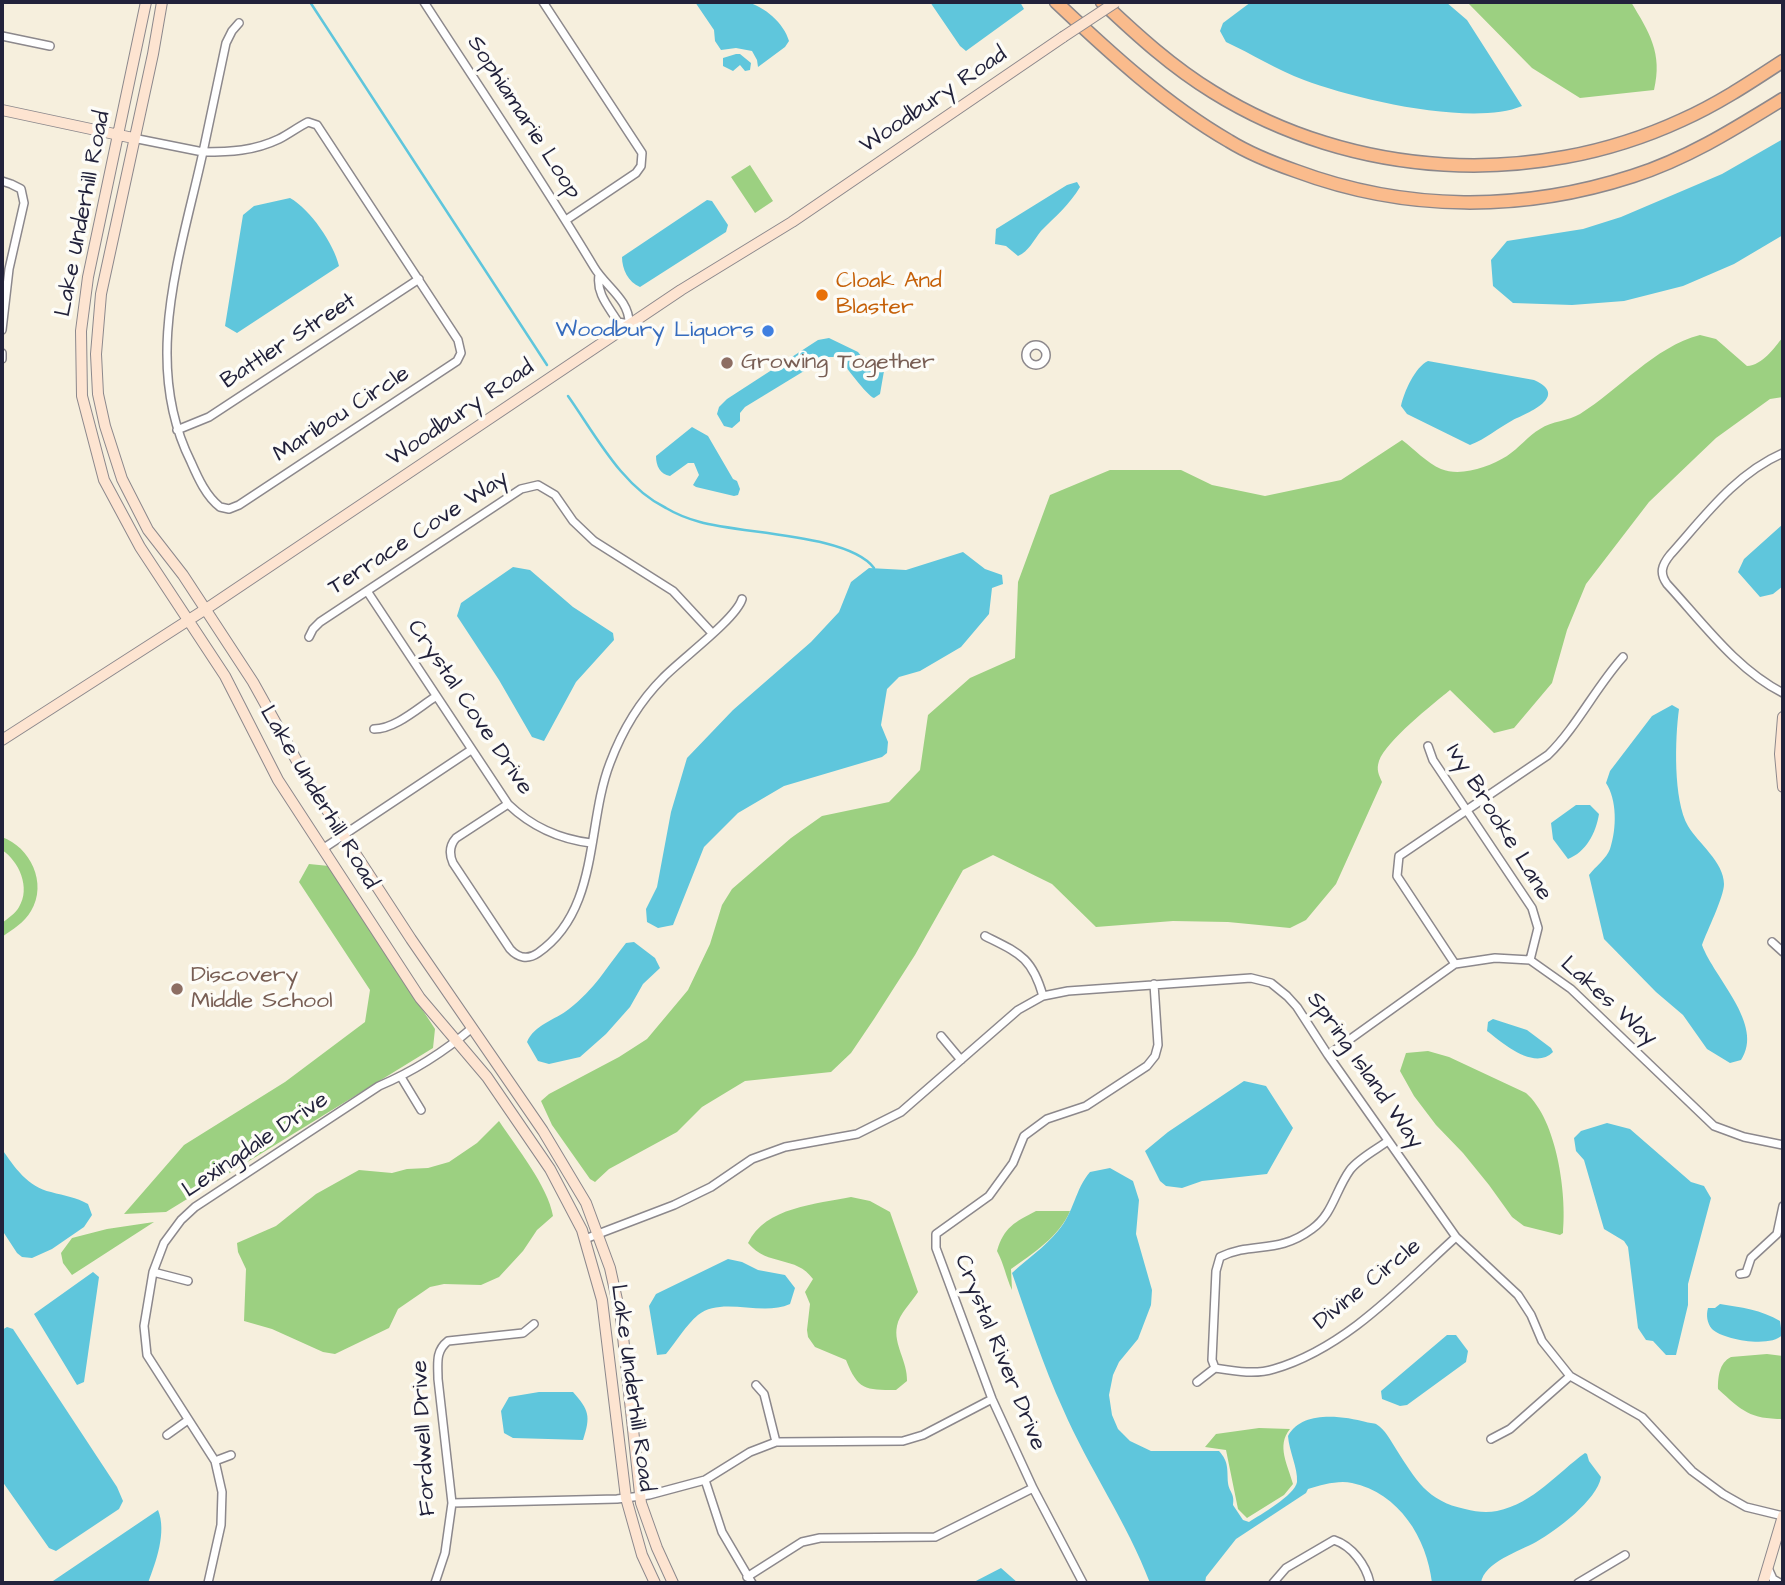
<!DOCTYPE html>
<html>
<head>
<meta charset="utf-8">
<style>
  body { margin:0 }
  #map { position:relative; width:1785px; height:1585px; overflow:hidden; background:#f6efdd; font-family:"Architects Daughter",sans-serif }
  canvas { display:block }
  .frame { position:absolute; inset:0; border:4px solid #22223b; pointer-events:none }
</style>
</head>
<body>
<div id="map">
<canvas width="1785" height="1585"></canvas>
<div class="frame"></div>
</div>
<script>
const g = document.querySelector('canvas').getContext('2d');
g.lineJoin = 'round';
function paint(path, color) { g.fillStyle = color; g.fill(path, 'evenodd'); }
function trace(path, color, width, dash) { g.strokeStyle = color; g.lineWidth = width; g.lineCap = dash ? 'butt' : 'round'; g.setLineDash(dash || []); g.stroke(path); }
function write(font, color, halo, rows, align = 'center') {
  g.font = font + ' "Architects Daughter",sans-serif'; g.lineWidth = 7; g.setLineDash([]); g.textBaseline = 'middle'; g.strokeStyle = halo; g.fillStyle = color; for (const [text, x, y, turn = 0] of rows) {
    g.save(); g.translate(x, y); g.rotate((+turn || 0) * Math.PI / 180); g.textAlign = isNaN(turn) ? turn : align; if (halo) g.strokeText(text, 0, 0); g.fillText(text, 0, 0); g.restore();
  }
}
const green = new Path2D(`
  M1467 2H1631C1649 32 1663 53 1654 90L1580 98 1532 68Z
  M750 165 773 201 755 213 731 177Z
  M1700 335 1716 339 1747 366C1763 365 1774 348 1783 337V397L1770 399 1716 438 1649 502 1586 584 1567 630 1552 683 1514 728 1494 733 1450 690C1433 704 1386 741 1379 761 1376 770 1379 775 1382 782L1336 884 1306 920 1290 928 1228 922 1173 921 1096 927 1052 884 993 855 963 870 915 955 874 1019 851 1053 831 1072 745 1081 702 1107 677 1132 609 1169 595 1182 590 1179 552 1125 541 1101 549 1094 619 1057 647 1039 688 990 710 944 722 905 732 889 791 838 822 816 889 802 920 770 928 715 970 678 1015 658 1018 582 1050 495 1110 470H1181L1212 485 1265 496 1341 480 1402 440C1414 449 1427 463 1441 469 1461 477 1489 467 1507 456 1519 448 1528 436 1540 429 1552 421 1568 421 1580 414 1620 389 1654 347 1700 335Z
  M2 837C30 847 48 883 31 911 24 923 13 929 2 937V923C7 919 16 913 19 907 31 888 19 861 2 850Z
  M309 864 329 866 435 1029 433 1048 166 1212 124 1214 184 1145 285 1082 365 1022 370 990 299 882Z
  M1428 1051 1449 1057 1526 1093C1557 1120 1567 1194 1563 1233L1560 1235 1524 1226 1512 1217 1489 1185 1463 1153 1436 1125 1414 1096 1400 1071 1406 1053Z
  M499 1121C516 1147 548 1186 553 1216L537 1230 523 1251 499 1277 481 1285 444 1284 430 1287 398 1309 389 1328 335 1354 323 1352 272 1329 244 1321 246 1269 238 1252 237 1243 276 1226 316 1194 359 1170 392 1173 407 1169 428 1168 449 1162 477 1143Z
  M851 1197 870 1201 890 1212 918 1292C912 1302 899 1314 897 1326 893 1344 908 1362 907 1381L896 1390C865 1390 858 1390 846 1360L815 1347 808 1337 807 1330 810 1304 805 1292 813 1279C796 1255 768 1267 748 1243 765 1207 817 1204 851 1197Z
  M1036 1211H1070C1060 1236 1032 1254 1011 1269L1012 1290C1006 1277 1004 1264 997 1251 1004 1227 1015 1222 1036 1211Z
  M154 1222 72 1275 63 1263 61 1253 72 1238 107 1229Z
  M1767 1354 1783 1356V1419C1750 1419 1742 1411 1718 1389 1718 1377 1719 1363 1731 1357Z
  M1259 1428 1290 1429C1276 1446 1288 1465 1293 1484L1284 1495 1247 1518 1238 1509 1226 1450 1205 1447 1216 1434Z`);
const water = new Path2D(`
  M695 2C711 2 731 0 746 2 764 6 784 23 789 41L785 47 758 67 757 60 752 51 736 48 721 50 715 41 714 30Z
  M930 2H1020L1024 9 966 51 960 46Z
  M1251 2H1446L1467 20 1522 106C1473 127 1354 99 1304 80 1277 70 1252 54 1226 42L1220 31 1223 23Z
  M736 54H740L751 63 750 70 745 71 740 65 733 71 723 66V58Z
  M1783 139V235L1734 264 1683 286 1624 301 1572 305 1513 303 1493 286 1491 260 1507 241 1583 229 1621 217 1722 174Z
  M1077 182 1080 187C1070 204 1055 217 1041 231 1033 241 1029 251 1018 256L1006 246 995 244 996 229 1067 185Z
  M290 198C310 209 334 244 339 266L237 333 225 326 243 215 254 206Z
  M707 200 712 201 728 225 726 232 640 287C628 282 622 269 622 257Z
  M829 338 858 352 861 356 881 363 884 371 880 394 874 398C866 395 846 366 838 357H827L745 407 740 413V421L732 428 724 426 717 414 719 407 727 399 818 340Z
  M1428 361 1534 380C1570 396 1528 413 1513 420 1498 428 1486 439 1470 445L1407 414 1401 406C1404 392 1415 367 1428 361Z
  M692 427 708 436 733 479 737 481 740 489 738 495 734 496 696 487 693 485 699 475 694 463H688L670 476C660 474 656 466 656 456Z
  M1783 524V586L1773 594 1760 597 1738 572 1744 559Z
  M963 552 985 569 1002 575 1003 584 992 588 989 614 961 647 920 671 899 677 887 689 881 725 888 742 887 753 882 757 784 786 738 813 704 847 673 925 658 928 647 922 646 909 657 887 671 812 687 758 733 710 811 642 839 612 851 582 869 568 906 570Z
  M513 567 530 570 573 607 613 633 614 640 576 682 544 741 532 737 499 680 457 616 461 603Z
  M1672 705 1679 709C1675 738 1673 800 1688 826 1698 843 1724 862 1724 884 1724 897 1707 931 1702 945 1714 978 1765 1025 1741 1060L1730 1063 1707 1049 1683 1015 1656 992 1604 939 1589 875C1595 867 1607 858 1610 849 1617 828 1617 800 1606 783L1610 771 1652 716Z
  M1576 805H1590L1599 814C1596 833 1586 852 1568 859L1553 839 1551 823Z
  M634 942 655 958 660 968 643 984 630 1007 606 1034 580 1057 549 1064 538 1061 527 1042C534 1025 555 1020 569 1009 595 989 606 968 626 943Z
  M1493 1019 1527 1030 1551 1048 1553 1052C1534 1071 1503 1043 1487 1031L1488 1022Z
  M1244 1081 1266 1086 1293 1128 1267 1174 1202 1181 1182 1188 1166 1186 1160 1181 1145 1151 1168 1132Z
  M1607 1123 1630 1129 1691 1182 1704 1186 1711 1198 1688 1284V1305L1676 1355H1666L1653 1341 1646 1340 1638 1328 1628 1247 1624 1241 1604 1229 1584 1160 1576 1151 1574 1138 1581 1131Z
  M2 1149C14 1167 28 1187 51 1192 65 1196 76 1197 88 1204L92 1215 84 1227 52 1249 32 1258 22 1257 17 1253 2 1230Z
  M1110 1168 1133 1181 1139 1200 1136 1234 1152 1290 1151 1305 1138 1339 1119 1362 1113 1375 1109 1395 1112 1415 1118 1429 1130 1441 1151 1451H1219C1229 1462 1227 1469 1228 1483 1229 1492 1235 1493 1233 1505L1243 1520 1249 1522C1260 1515 1295 1495 1297 1482 1298 1468 1289 1451 1288 1436 1302 1410 1342 1416 1366 1422 1367 1423 1375 1423 1376 1424 1385 1429 1391 1441 1396 1449 1416 1480 1427 1501 1465 1509 1476 1512 1487 1513 1497 1511 1534 1503 1557 1473 1585 1453L1587 1454 1589 1461 1601 1477C1597 1500 1557 1530 1536 1542 1520 1551 1484 1562 1481 1583H1432C1427 1538 1399 1493 1352 1483 1338 1480 1322 1485 1308 1489L1306 1493 1236 1539 1206 1577 1205 1583H1150C1127 1522 1089 1469 1063 1409 1043 1365 1028 1319 1012 1273 1027 1259 1045 1247 1058 1231 1074 1213 1075 1189 1090 1172Z
  M728 1259 742 1262 758 1270 785 1275 795 1288 790 1304C762 1317 722 1296 698 1315 686 1325 676 1342 666 1354L657 1355 649 1306 656 1294Z
  M93 1272 99 1277 84 1382 77 1385 34 1314Z
  M1720 1304C1740 1307 1762 1310 1780 1321L1782 1335C1771 1348 1723 1340 1712 1329 1707 1323 1706 1315 1708 1308H1715Z
  M7 1327 13 1329 117 1487 123 1501 119 1509 56 1551 49 1548 2 1481V1330Z
  M1447 1335H1456L1468 1351 1466 1362 1407 1405 1400 1406 1382 1399 1381 1391Z
  M539 1392H573C589 1410 591 1416 583 1440L513 1438 504 1433 501 1411 509 1397Z
  M158 1510C167 1532 156 1562 148 1583H50Z
  M1001 1568 1018 1583H972Z`);
const stream = new Path2D(`
  M310 2 547 365
  M568 396C595 434 622 487 666 508 676 514 689 519 700 522 741 534 849 534 874 568`);
const street = new Path2D(`
  M424 2C481 90 540 177 594 267 605 286 630 300 629 324L618 322C609 307 596 294 599 275
  M543 2 642 153 641 166 636 173 566 220
  M2 36 50 46
  M133 138 203 152C181 253 141 363 191 462 198 478 206 496 220 507L229 509 239 505 457 361 461 353 458 340 317 125 308 122C298 127 289 134 279 139 254 151 230 152 203 152L226 43 232 31 239 23
  M2 181 11 184 21 189 24 203 9 269 2 330
  M1026 355a10 10 0 1 1 20 0a10 10 0 1 1-20 0Z
  M2 353V359
  M177 430 209 417 419 279
  M1783 453C1735 474 1704 517 1670 555 1662 565 1659 573 1667 584 1703 623 1736 669 1783 693
  M367 591 508 804C532 827 558 839 591 843
  M309 637 313 629 320 622 521 489 538 485 555 495 573 521 594 541 673 591 712 633
  M374 729C395 729 418 708 435 697
  M1428 746 1433 760 1532 908 1538 928 1530 960
  M508 804 456 838C449 846 449 854 453 863L510 949C518 958 528 960 538 953 600 910 586 825 610 763 622 731 639 702 663 678 680 660 736 619 742 599
  M324 848 471 750
  M985 936C1019 953 1032 957 1043 996
  M1772 942 1783 952
  M1455 964 1397 876 1399 856 1548 755C1576 728 1596 687 1623 657
  M941 1036 961 1060
  M1328 1055 1455 964 1495 958 1530 960 1571 989 1714 1126 1744 1137 1783 1145
  M401 1077 421 1110
  M1388 1141C1377 1149 1358 1159 1350 1170 1335 1191 1333 1214 1312 1229 1277 1255 1253 1241 1220 1257L1216 1271 1212 1360 1215 1368C1234 1371 1255 1375 1274 1369 1346 1348 1402 1286 1456 1237
  M585 1239 674 1205 711 1187 752 1159 785 1147 857 1134 901 1112 1018 1010 1043 996 1068 991 1251 978 1271 983 1287 996 1297 1007 1328 1055 1456 1237 1518 1295 1531 1315 1542 1341 1570 1376 1642 1417 1692 1471 1723 1494 1746 1507 1783 1516
  M153 1272 188 1281
  M1740 1274 1746 1273 1751 1258 1777 1234 1783 1206
  M1197 1382 1215 1368
  M756 1385 764 1394 776 1442
  M167 1435 188 1420
  M1491 1439 1510 1429 1570 1376
  M215 1461 231 1455
  M705 1480 722 1532 752 1583
  M452 1503 617 1499 649 1495 705 1480 750 1452 776 1442 903 1441 923 1435 992 1399
  M1768 1568 1773 1579 1780 1583
  M747 1577 802 1542 820 1538 935 1537 1033 1488
  M208 1583 221 1525 222 1492 215 1461 147 1355 144 1326 153 1272 164 1243 181 1220 195 1207 379 1086C412 1072 444 1052 472 1028
  M435 1583 445 1553 452 1503 438 1379C438 1364 435 1351 448 1341L523 1333 534 1324
  M1083 1583 1033 1488 992 1399 936 1248V1234L989 1196 1013 1163 1024 1136 1047 1119 1086 1106 1147 1066 1155 1056 1158 1045 1154 984
  M1273 1583 1286 1568 1334 1540C1352 1546 1366 1565 1370 1583
  M1578 1583 1625 1555`);
const secondary = new Path2D(`
  M146 2 88 277 81 331 82 396 104 480 140 547 225 676 278 780 420 998 487 1077 550 1169 582 1230 602 1300 626 1498 642 1555 655 1583
  M162 2 153 54 101 294 96 354 98 394 105 426 122 479 148 530 183 575 253 682 308 781 411 939 543 1131 586 1203 610 1268 621 1318 641 1503 657 1548 673 1583
  M2 110 133 138
  M1783 717 1780 754 1783 787
  M2 740 212 605 681 290 792 222 1063 37
  M1763 1583 1783 1516`);
const highway = new Path2D(`
  M1056 2C1109 52 1165 104 1229 141 1250 154 1273 163 1296 171 1406 212 1522 212 1633 176 1687 159 1736 128 1783 99
  M1102 2C1137 35 1172 67 1213 92 1353 179 1533 189 1682 120 1718 104 1751 82 1783 61`);
const secondaryBridge = new Path2D(`
  M1063 37 1116 2`);
const markers = [
  [822,295,7,"#e8710a"],
  [768,331,7,"#3f7fe0"],
  [727,363,7,"#8d6e63"],
  [177,989,7,"#8d6e63"]
];
const streetNames = [
  ["Woodbury Road",934,101,-34],
  ["Sophiamarie Loop",523,118,57],
  ["Lake Underhill Road",84,214,-79],
  ["Battler Street",289,342,-33],
  ["Woodbury Road",461,414,-34],
  ["Maribou Circle",342,415,-33],
  ["Terrace Cove Way",419,534,-33],
  ["Crystal Cove Drive",469,708,56],
  ["Lake Underhill Road",318,798,59],
  ["Ivy Brooke Lane",1498,823,58],
  ["Lakes Way",1608,1002,42],
  ["Spring Island Way",1364,1071,55],
  ["Lexingdale Drive",256,1146,-34],
  ["Divine Circle",1368,1285,-39],
  ["Crystal River Drive",999,1353,68],
  ["Lake Underhill Road",631,1388,82],
  ["Fordwell Drive",425,1438,-93]
];
const foodNames = [
  ["Cloak And",836,282],
  ["Blaster",836,308]
];
const shopNames = [
  ["Woodbury Liquors",754,331]
];
const educationNames = [
  ["Growing Together",741,363],
  ["Discovery",191,976],
  ["Middle School",191,1002]
];
paint(green, '#9cd081');
paint(water, '#5fc6dc');
trace(stream, '#5fc6dc', 2.5);
trace(street, '#8c888c', 10);
trace(secondary, '#8c888c', 12);
trace(highway, '#8c888c', 15);
trace(street, '#fff', 7);
trace(secondary, '#fde4d1', 10);
trace(highway, '#fabb8c', 12);
trace(secondaryBridge, '#8c888c', 12, []);
trace(secondaryBridge, '#fde4d1', 10);
for (const [x, y, r, color] of markers) { const dot = new Path2D(); dot.arc(x, y, r, 0, 2 * Math.PI); g.fillStyle = color; g.fill(dot); trace(dot, '#fdfcf7', 2.5); }
write('23px', '#22223b', '#fdfcf7', streetNames);
write('23px', '#c56008', '#fdfcf7', foodNames, 'left');
write('23px', '#366cbe', '#fdfcf7', shopNames, 'right');
write('23px', '#785e54', '#fdfcf7', educationNames, 'left');
</script>
</body>
</html>
